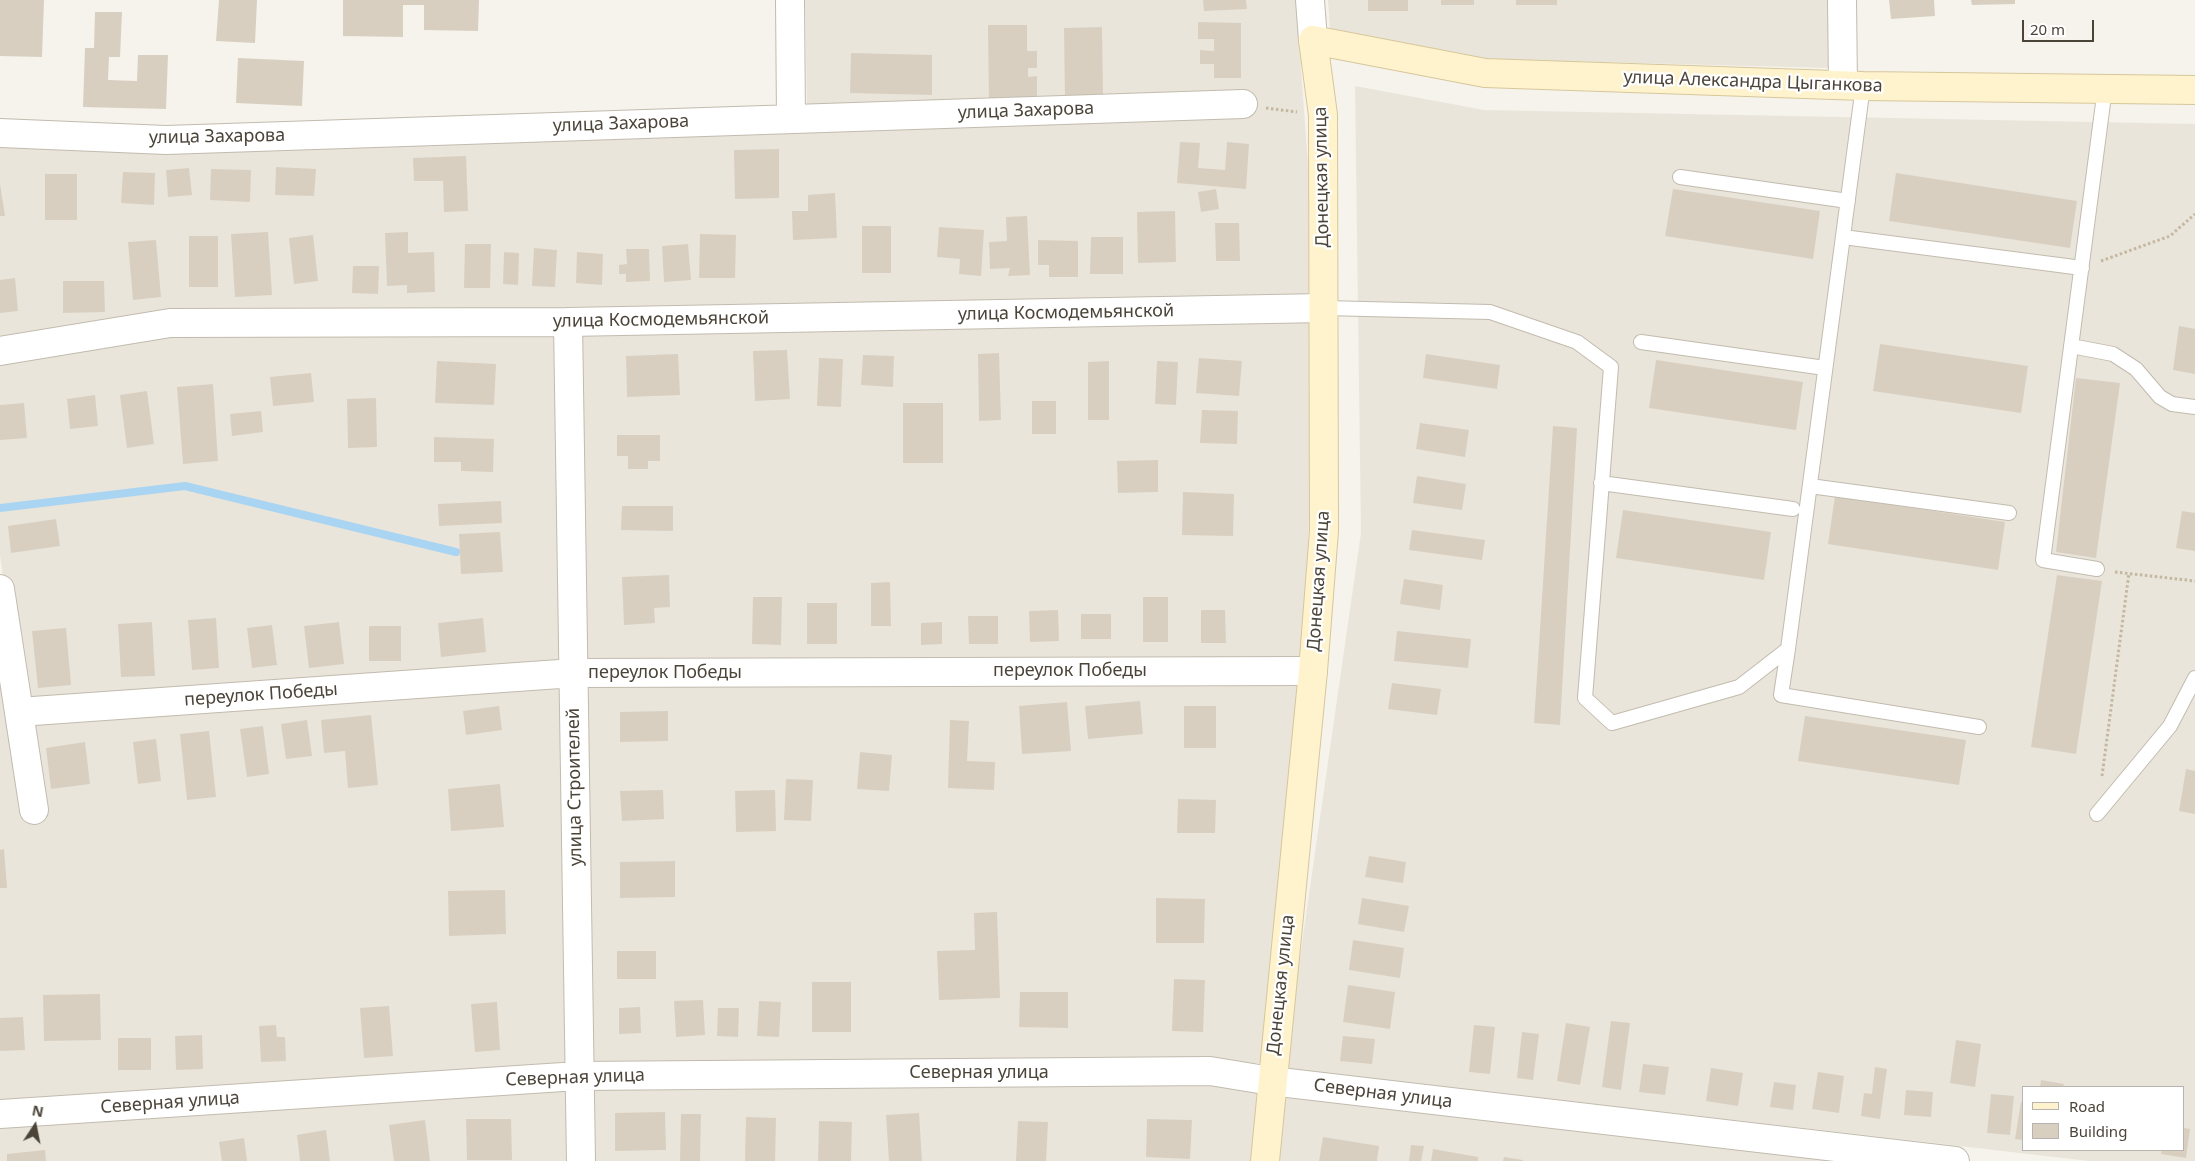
<!DOCTYPE html>
<html>
<head>
<meta charset="utf-8">
<style>
  body { margin:0 }
  #map { position:relative; width:2195px; height:1161px; overflow:hidden; background:#f6f3ec; font-family:"Noto Sans",sans-serif }
  canvas { display:block }
  .legend { position:absolute; left:2022px; top:1086px; width:162px; height:65px; box-sizing:border-box; background:#fff; border:1px solid #b7b4b0; margin:0; padding:6px 9px; list-style:none; font-size:15px; color:#4b4439 }
  .legend li { display:flex; align-items:center; gap:10px; height:25px }
  .legend b { width:25px; border:1px solid #b7b4b0 }
  .north { position:absolute; left:10px; top:1101px; width:50px; height:50px; -webkit-text-stroke:4px #fff; paint-order:stroke; rotate:11deg; font-size:14px; font-weight:700; line-height:20px; text-align:center; color:#4b4439 }
  .north::after { content:''; display:block; margin:auto; width:18px; height:22px; background:#4b4439; clip-path:polygon(50% 0,100% 100%,50% 72%,0 100%) }
  .scale { position:absolute; left:2022px; top:20px; width:72px; height:22px; box-sizing:border-box; border:2px solid #4b4439; border-top:0; padding-left:6px; font-size:15px; line-height:18px; white-space:nowrap; color:#4b4439; -webkit-text-stroke:4px #fff; paint-order:stroke }
</style>
</head>
<body>
<div id="map">
<canvas width="2195" height="1161"></canvas>
<ul class="legend">
<li><b style="height:6px;background:#fff3cd"></b>Road</li>
<li><b style="height:14px;background:#d8cfc1"></b>Building</li>
</ul>
<div class="north">N</div>
<div class="scale">20 m</div>
</div>
<script>
const g = document.querySelector('canvas').getContext('2d');
g.lineJoin = 'round';
function paint(path, color) { g.fillStyle = color; g.fill(path, 'evenodd'); }
function trace(path, color, width, dash) { g.strokeStyle = color; g.lineWidth = width; g.lineCap = dash ? 'butt' : 'round'; g.setLineDash(dash || []); g.stroke(path); }
function write(font, color, halo, rows, align = 'center') {
  g.font = font + ' "Noto Sans",sans-serif'; g.lineWidth = 4.5; g.setLineDash([]); g.textBaseline = 'middle'; g.strokeStyle = halo; g.fillStyle = color; for (const [text, x, y, turn = 0] of rows) {
    g.save(); g.translate(x, y); g.rotate((+turn || 0) * Math.PI / 180); g.textAlign = isNaN(turn) ? turn : align; if (halo) g.strokeText(text, 0, 0); g.fillText(text, 0, 0); g.restore();
  }
}
const residential = new Path2D(`
  M805 0H1296L1318 303 175 317 0 345V137L807 106Z
  M1328 0H1827L1830 68 1482 59 1330 30Z
  M1355 86 1484 110 2195 124V1161H2089L1284 1068 1361 533ZM2024 1087H2184V1150H2024Z
  M1313 320 1306 662H585L577 330Z
  M562 327 570 669 23 707 0 556V356L169 328Z
  M0 638 24 808 34 824 38 811 27 718 567 684 569 1069 0 1107Z
  M1301 683 1262 1063 588 1062 586 684Z
  M574 1083 576 1161H0V1120Z
  M586 1083 1266 1084 1260 1161H588Z
  M1276 1087 1888 1161H1271Z`);
const stream = new Path2D(`
  M0 508 185 486 456 552`);
const building = new Path2D(`
  M0 0H44L42 57 0 56Z
  M219 0H257L255 43 216 41Z
  M343 0H479L478 31 424 30V5H403V37L343 36Z
  M1203 0H1246L1247 9 1204 11Z
  M1368 0H1408V11H1368Z
  M1441 0H1474V5H1441Z
  M1516 0H1557V5H1516Z
  M1889 0H1934L1935 16 1891 19Z
  M1971 0H2015V4L1972 5Z
  M95 12H122L120 57H109L108 80 137 81 138 55H168L166 109 83 107 85 48H94Z
  M1198 22 1241 23V78H1214V64H1200V50L1214 51V39H1198Z
  M988 25H1027V51H1037V68H1028V77L1037 76V102H989Z
  M1102 27 1103 97H1065L1064 28Z
  M851 53 932 55V95L850 93Z
  M238 58 304 61 302 106 236 103Z
  M1180 142 1200 143 1198 168 1225 170 1227 142 1249 144 1246 189 1177 183Z
  M779 149V198L735 199 734 150Z
  M466 156 468 211 444 212 443 181H414L413 158Z
  M276 167 316 169 314 196 275 195Z
  M189 168 192 195 168 197 166 170Z
  M211 169 251 170 250 202 210 200Z
  M123 172 155 173 154 205 121 203Z
  M1896 173 2077 201 2070 248 1889 221Z
  M45 174H77V220H45Z
  M0 184 5 216H0Z
  M1216 189 1219 209 1201 212 1198 192Z
  M1673 189 1820 211 1813 259 1665 236Z
  M835 193 837 238 793 240 792 211H808V195Z
  M1175 211 1176 262 1138 263 1137 212Z
  M1027 216 1030 275 1008 276 1010 268 990 269 989 242 1007 241 1006 217Z
  M1215 223H1239L1240 261H1216Z
  M862 226H891V273H862Z
  M939 227 984 230 981 276 959 274 960 259 937 257Z
  M268 232 272 295 235 297 231 234Z
  M408 232V253L434 252 435 292 407 293V285L387 286 385 233Z
  M700 234 736 235 735 278H699Z
  M313 235 318 281 294 284 289 238Z
  M189 236H218V287H189Z
  M1091 237H1123V274H1090Z
  M156 240 161 297 133 300 128 242Z
  M1038 240 1078 241V277H1049V265H1038Z
  M465 244H491L490 288H464Z
  M688 244 691 280 664 282 662 246Z
  M534 248 557 250 555 287 532 286Z
  M626 249H649L650 281 626 282V274H619V265L627 264Z
  M504 252 519 253 518 285 503 284Z
  M577 252 603 254 602 285 576 283Z
  M353 266H379L378 294 352 293Z
  M15 278 18 311 0 313V280Z
  M63 281H104L105 312 63 313Z
  M2179 326 2195 329V374L2173 370Z
  M1880 344 2028 366 2021 413 1873 391Z
  M787 350 790 399 755 401 753 351Z
  M999 353 1001 420 979 421 978 354Z
  M678 354 680 395 627 397 626 356Z
  M1426 354 1500 365 1497 389 1423 378Z
  M863 355 894 356 893 387 861 385Z
  M819 358 843 359 841 407 817 406Z
  M1199 358 1242 361 1239 396 1196 393Z
  M1656 360 1803 382 1796 430 1649 408Z
  M437 361 496 364 494 405 435 403Z
  M1109 361V420H1088V362Z
  M1157 361 1178 362 1176 405 1155 404Z
  M311 373 314 402 273 406 270 377Z
  M2076 378 2120 383 2096 558 2056 552Z
  M213 384 218 461 183 464 177 387Z
  M147 391 154 444 127 448 120 395Z
  M95 395 98 426 70 429 67 399Z
  M376 398 377 447 348 448 347 399Z
  M1032 401H1056V434H1032Z
  M24 403 27 438 0 440V405Z
  M903 403H943V463H903Z
  M1202 410 1238 411 1237 444 1200 443Z
  M261 411 263 432 232 436 230 414Z
  M1420 423 1469 430 1465 457 1416 449Z
  M1553 426 1577 428 1560 725 1534 723Z
  M617 435H660V461H648V469H628V456H617Z
  M434 437 494 439 493 472 461 471V462H434Z
  M1158 460V492L1118 493 1117 461Z
  M1417 476 1466 484 1462 510 1413 503Z
  M1183 492 1234 494 1233 536 1182 535Z
  M1835 496 2005 522 1998 570 1828 544Z
  M501 501 502 523 439 526 438 504Z
  M622 506H673V531L621 530Z
  M1623 510 1771 532 1764 580 1616 558Z
  M2182 511 2195 513V551L2176 548Z
  M56 519 60 546 11 553 8 526Z
  M1412 530 1485 540 1482 560 1409 550Z
  M500 532 503 572 461 574 459 534Z
  M669 575 670 607 654 608 655 623 624 625 622 577Z
  M2057 575 2102 581 2076 754 2031 747Z
  M1404 579 1443 585 1440 610 1400 604Z
  M890 582 891 626H871V583Z
  M753 597H782L781 645 752 644Z
  M1143 597H1168V642H1143Z
  M807 603H837V644H807Z
  M1058 610 1059 641 1030 642 1029 611Z
  M1201 610H1225L1226 643H1201Z
  M1081 614H1111V639H1081Z
  M968 616H998V644H969Z
  M216 618 219 668 192 670 188 620Z
  M483 618 486 652 441 657 438 623Z
  M152 622 155 676 121 677 118 624Z
  M339 622 344 664 309 668 304 626Z
  M942 622V644L921 645V623Z
  M272 625 277 665 252 668 247 628Z
  M369 626H401V661H369Z
  M66 628 71 685 38 688 32 631Z
  M1397 631 1471 639 1468 668 1394 661Z
  M1392 683 1441 689 1437 715 1388 709Z
  M1140 701 1143 734 1088 739 1085 706Z
  M1067 702 1071 751 1022 754 1019 706Z
  M499 706 502 730 466 735 463 711Z
  M1184 706H1216V748H1184Z
  M668 711V741L620 742V712Z
  M371 715 378 785 348 788 345 751 324 753 321 720Z
  M1805 716 1966 740 1959 785 1798 761Z
  M307 720 312 756 286 759 281 724Z
  M950 720 969 721 967 761 995 762 994 790 948 788Z
  M263 726 269 774 247 777 240 729Z
  M209 731 216 797 187 800 180 734Z
  M156 739 161 781 138 784 133 742Z
  M85 742 90 784 51 789 46 748Z
  M860 752 892 755 889 791 857 789Z
  M2186 769 2195 771V814L2179 811Z
  M786 779 813 780 811 821 784 820Z
  M500 784 504 827 451 831 448 789Z
  M663 790 664 819 622 821 620 791Z
  M775 790 776 831 736 832 735 791Z
  M1178 799 1216 800 1215 833H1177Z
  M4 849 7 888H0V850Z
  M1369 856 1406 862 1403 883 1365 877Z
  M675 861V897L620 898V862Z
  M505 890 506 934 449 936 448 891Z
  M1156 898 1205 899 1204 943H1156Z
  M1362 898 1409 906 1404 932 1358 924Z
  M997 912 1000 998 939 1000 937 951 975 950 974 913Z
  M1353 940 1404 948 1400 978 1349 970Z
  M617 951H656V979H617Z
  M1174 979 1205 980 1203 1032 1172 1031Z
  M812 982H851V1032H812Z
  M1348 985 1395 992 1390 1029 1343 1022Z
  M1020 992H1068V1028L1019 1027Z
  M100 994 101 1040 44 1041 43 995Z
  M703 1000 705 1035 676 1037 674 1001Z
  M759 1001 781 1002 779 1037 757 1036Z
  M497 1002 500 1050 475 1052 471 1004Z
  M389 1006 393 1056 364 1058 360 1008Z
  M640 1007 641 1033 619 1034V1008Z
  M718 1008H739L738 1037 717 1036Z
  M23 1017 25 1050 0 1051V1018Z
  M1611 1021 1630 1023 1621 1090 1602 1087Z
  M1566 1023 1590 1027 1580 1085 1557 1081Z
  M276 1025 277 1037H285L286 1061 261 1062 259 1026Z
  M1474 1025 1495 1027 1490 1074 1469 1072Z
  M1522 1032 1539 1034 1533 1080 1517 1078Z
  M202 1035 203 1069 176 1070 175 1036Z
  M1343 1036 1375 1039 1372 1064 1340 1061Z
  M118 1038H151V1070H118Z
  M1956 1040 1981 1044 1975 1087 1950 1083Z
  M1643 1064 1669 1067 1665 1095 1639 1092Z
  M1875 1067 1887 1069 1880 1119 1861 1116 1864 1093 1872 1094Z
  M1711 1068 1743 1073 1738 1106 1706 1101Z
  M1818 1072 1844 1076 1839 1113 1812 1109Z
  M2041 1080 2064 1084 2063 1087H2040Z
  M1774 1082 1796 1085 1793 1110 1770 1107Z
  M1906 1090 1933 1092 1931 1117 1904 1115Z
  M1991 1094 2014 1096 2010 1135 1987 1133Z
  M2021 1102 2024 1103V1140L2015 1139Z
  M665 1112 666 1150 615 1151V1113Z
  M919 1113 922 1161H889L886 1115Z
  M681 1114H701L700 1161H680Z
  M746 1117 776 1118 775 1161H745Z
  M466 1119H511L512 1160H467Z
  M1147 1119 1192 1120 1190 1159 1146 1157Z
  M425 1120 430 1161H394L389 1125Z
  M819 1121 852 1122 851 1161H818Z
  M1018 1121 1048 1122 1046 1161H1016Z
  M2184 1128 2190 1129 2186 1158 2161 1154 2162 1150H2184Z
  M326 1130 330 1161H300L297 1135Z
  M1323 1137 1379 1146 1377 1161H1319Z
  M244 1138 247 1161H222L219 1142Z
  M1411 1145 1424 1146 1421 1161H1409Z
  M1433 1149 1478 1157V1161H1431Z
  M45 1150 46 1161H7V1154Z
  M1504 1157 1523 1160V1161H1503Z`);
const path = new Path2D(`
  M1266 108 1297 112
  M2101 261 2170 236 2195 214
  M2115 572 2195 581
  M2102 776 2129 573`);
const lane = new Path2D(`
  M1680 177 1848 201
  M1843 237 2082 268
  M1324 308 1490 312 1577 342 1611 367 1585 698 1612 723 1739 687 1788 649 1863 86
  M1641 342 1825 368
  M2071 346 2113 354 2136 369 2160 397 2172 404 2195 407
  M1601 483 1793 509
  M1810 486 2009 513
  M2097 569 2043 560 2105 88
  M1788 649 1781 695 1979 727
  M2097 814 2170 726 2195 678`);
const street = new Path2D(`
  M790 0 791 119
  M1310 0 1313 40
  M1842 0 1843 85
  M0 133 166 140 1243 104
  M568 322 581 1161
  M0 351 170 323 568 322 1324 308
  M0 589 34 810
  M19 712 574 673 1313 671
  M0 1114 578 1076 1210 1071 1271 1081 1955 1161`);
const secondary = new Path2D(`
  M1265 1161 1313 671 1324 531 1323 115 1313 40 1485 73 1863 86 2195 90`);
const streetNames = [
  ["улица Александра Цыганкова",1753,82,2],
  ["улица Захарова",1026,111,-2],
  ["улица Захарова",621,124,-2],
  ["улица Захарова",217,137,-1],
  ["Донецкая улица",1322,177,-91],
  ["улица Космодемьянской",1066,313,-1],
  ["улица Космодемьянской",661,320,-1],
  ["Донецкая улица",1319,581,-86],
  ["переулок Победы",1070,671],
  ["переулок Победы",665,673],
  ["переулок Победы",261,695,-4],
  ["улица Строителей",575,787,-91],
  ["Донецкая улица",1281,985,-84],
  ["Северная улица",979,1073],
  ["Северная улица",575,1078,-2],
  ["Северная улица",1383,1094,7],
  ["Северная улица",170,1103,-4]
];
paint(residential, '#eae5da');
trace(stream, '#a9d4f2', 8);
paint(building, '#d8cfc1');
trace(lane, '#c2bbae', 16);
trace(street, '#c2bbae', 30);
trace(secondary, '#d6c79b', 30);
trace(path, '#c4b79f', 3, [2.5, 2.5]);
trace(lane, '#fff', 14);
trace(street, '#fff', 28);
trace(secondary, '#fff3cd', 28);
write('18px', '#4b4439', '#fff', streetNames);
</script>
</body>
</html>
